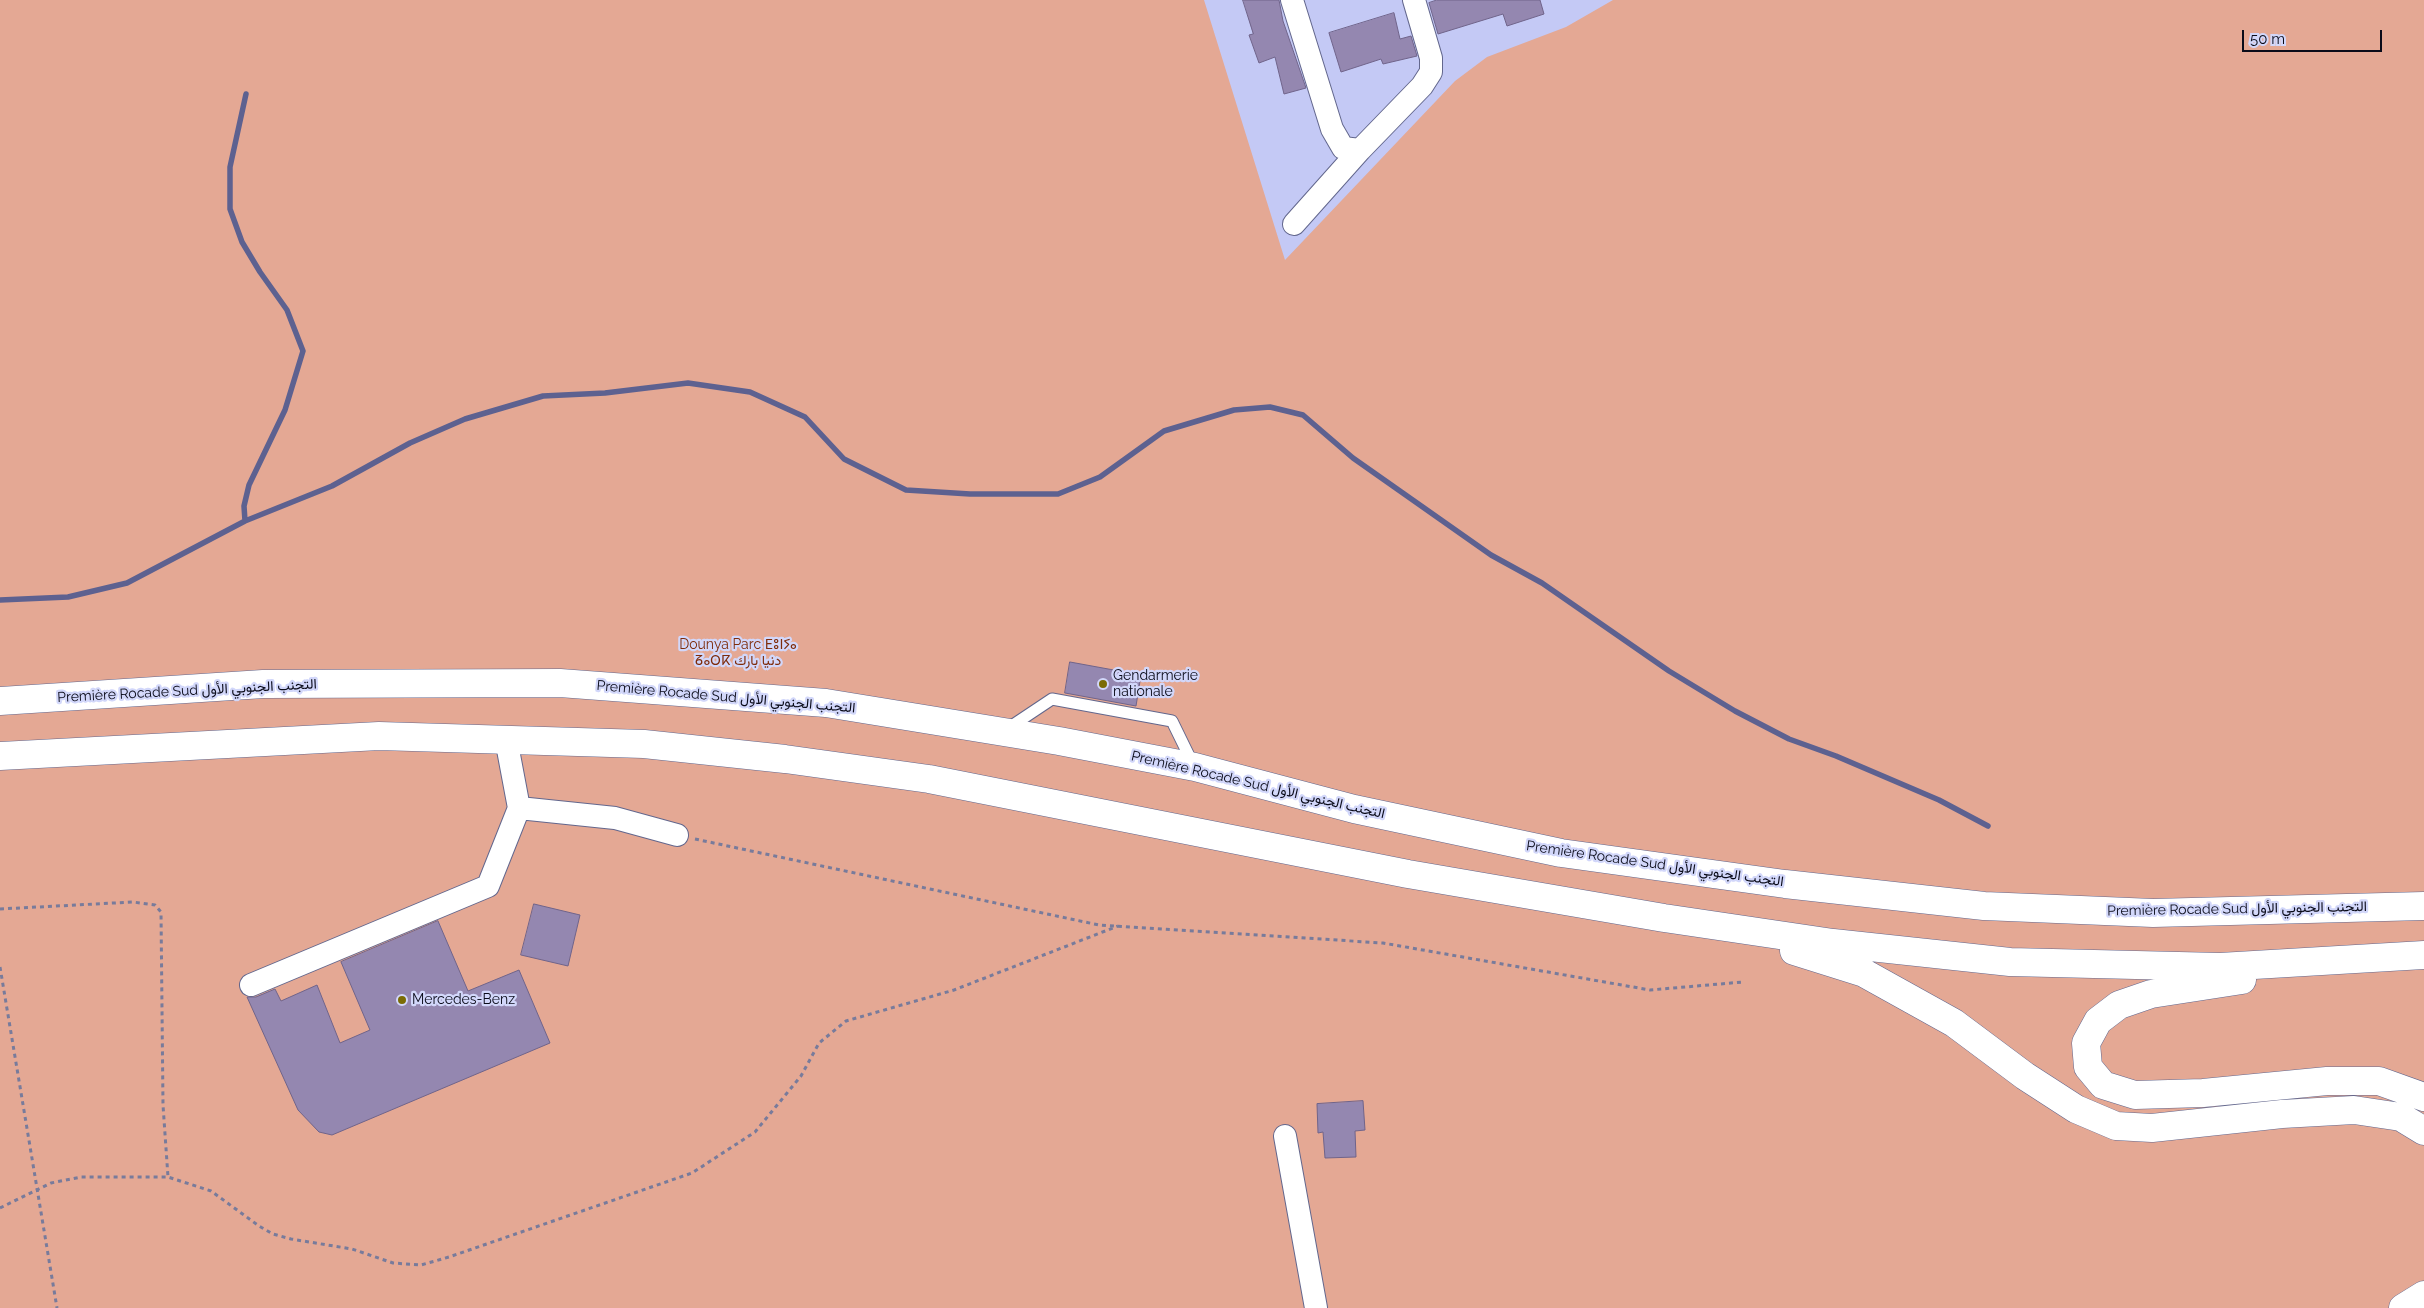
<!DOCTYPE html>
<html>
<head>
<meta charset="utf-8">
<style>
  body { margin:0 }
  #map { position:relative; width:2424px; height:1308px; overflow:hidden; background:#c4c9f5; font-family:Raleway,sans-serif }
  canvas { display:block }
  .scale { position:absolute; left:2242px; top:30px; width:140px; height:22px; box-sizing:border-box; border:2px solid #0a0b19; border-top:0; padding-left:6px; font-size:15px; line-height:18px; white-space:nowrap; color:#0a0b19; -webkit-text-stroke:4px #d2d7fa; paint-order:stroke }
</style>
</head>
<body>
<div id="map">
<canvas width="2424" height="1308"></canvas>
<div class="scale">50 m</div>
</div>
<script>
const g = document.querySelector('canvas').getContext('2d');
g.lineJoin = 'round';
function paint(path, color) { g.fillStyle = color; g.fill(path, 'evenodd'); }
function trace(path, color, width, dash) { g.strokeStyle = color; g.lineWidth = width; g.lineCap = dash ? 'butt' : 'round'; g.setLineDash(dash || []); g.stroke(path); }
function write(font, color, halo, rows, align = 'center') {
  g.font = font + ' Raleway,Vazirmatn,"Noto Sans Tifinagh",sans-serif'; g.lineWidth = 4.5; g.setLineDash([]); g.textBaseline = 'middle'; g.strokeStyle = halo; g.fillStyle = color; for (const [text, x, y, turn = 0] of rows) {
    g.save(); g.translate(x, y); g.rotate((+turn || 0) * Math.PI / 180); g.textAlign = isNaN(turn) ? turn : align; if (halo) g.strokeText(text, 0, 0); g.fillText(text, 0, 0); g.restore();
  }
}
const green = new Path2D(`
  M0 0H1204L1285 260 1455 81 1487 57 1566 27 1613 0H2424V1308H0Z`);
const stream = new Path2D(`
  M245 521 244 506 249 485 285 410 303 351 287 310 260 272 242 242 230 209V167L246 94
  M0 600 68 597 127 583 245 521 332 486 410 443 465 419 543 396 605 393 688 383 750 392 805 417 844 459 906 490 970 494H1058L1100 477 1164 431 1234 410 1270 407 1303 415 1353 458 1491 555 1542 583 1669 671 1735 711 1789 739 1836 756 1939 800 1988 826`);
const building = new Path2D(`
  M1243 0H1279L1283 21 1306 88 1284 94 1275 57 1259 63 1249 35 1253 34Z
  M1437 0H1540L1544 14 1507 26 1503 14 1438 34 1429 3Z
  M1394 13 1400 39 1411 36 1417 56 1383 64 1381 59 1341 72 1329 33Z
  M1070 662 1141 675 1136 706 1065 693Z
  M534 904 580 915 568 966 521 955Z
  M438 921 468 991 519 970 550 1043 332 1135 319 1132 298 1110 247 997H256L275 989 281 1001 317 985 340 1043 370 1030 341 962Z
  M1363 1101 1365 1130 1355 1131 1356 1157 1325 1158 1323 1132 1318 1133 1317 1104Z`);
const path = new Path2D(`
  M695 839 1099 925 1383 943 1650 990 1743 982
  M0 909 133 902 155 905 161 912 163 1105 168 1177
  M0 967 57 1308
  M0 1208 51 1183 81 1177H168L211 1191 259 1226 273 1234 291 1239 352 1249 393 1263 421 1265 449 1257 692 1173 755 1132 801 1076 819 1043 846 1021 954 990 1118 926`);
const service = new Path2D(`
  M1007 729 1052 699 1172 721 1194 766`);
const minor = new Path2D(`
  M1292 0 1332 129 1343 148 1360 150
  M1294 224 1360 150 1422 86 1431 72V58L1414 0
  M519 808 615 818 677 835
  M251 985 488 886 519 808 506 739
  M1285 1136 1316 1308`);
const primary = new Path2D(`
  M2403 1308 2424 1295`);
const motorway = new Path2D(`
  M0 701 263 684 560 683 826 703 1059 741 1195 767 1354 809 1561 853 1785 884 1984 906 2153 913 2424 906
  M0 756 379 736 644 744 785 759 929 779 1408 874 1664 918 1833 943 2010 962 2220 967 2424 955
  M1794 951 1864 973 1954 1023 2025 1076 2076 1109 2116 1126 2152 1128 2282 1114 2354 1110 2401 1117 2424 1131
  M2242 980 2151 994 2119 1005 2098 1021 2086 1043 2088 1067 2103 1085 2135 1095 2203 1093 2327 1081H2379L2424 1097`);
const markers = [
  [1103,684,5,"#7b6c05"],
  [402,1000,5,"#7b6c05"]
];
const parkNames = [
  ["Dounya Parc ⴹⵓⵏⵢⴰ",738,645],
  ["ⵒⴰⵔⴽ دنيا بارك",738,661]
];
const poiNames = [
  ["Gendarmerie",1113,676],
  ["nationale",1113,692],
  ["Mercedes-Benz",412,1000]
];
const streetNames = [
  ["Première Rocade Sud التجنب الجنوبي الأول",187,691,-3],
  ["Première Rocade Sud التجنب الجنوبي الأول",726,697,5],
  ["Première Rocade Sud التجنب الجنوبي الأول",1258,785,13],
  ["Première Rocade Sud التجنب الجنوبي الأول",1655,864,8],
  ["Première Rocade Sud التجنب الجنوبي الأول",2237,909,-1]
];
paint(green, '#e4a894');
trace(stream, '#5d6190', 5.5);
paint(building, '#9487b0');
trace(building, '#70648a', 1);
trace(service, '#63678d', 13);
trace(minor, '#63678d', 24);
trace(primary, '#63678d', 29);
trace(motorway, '#63678d', 29);
trace(path, '#787b9b', 3, [4, 4]);
trace(service, '#fff', 11);
trace(minor, '#fff', 22);
trace(primary, '#fff', 28);
trace(motorway, '#fff', 28);
for (const [x, y, r, color] of markers) { const dot = new Path2D(); dot.arc(x, y, r, 0, 2 * Math.PI); g.fillStyle = color; g.fill(dot); trace(dot, '#d2d7fa', 2); }
write('14px', '#7e2b0a', '#d2d7fa', parkNames);
write('14px', '#0a0b19', '#d2d7fa', poiNames, 'left');
write('14px', '#0a0b19', '#d2d7fa', streetNames);
</script>
</body>
</html>
